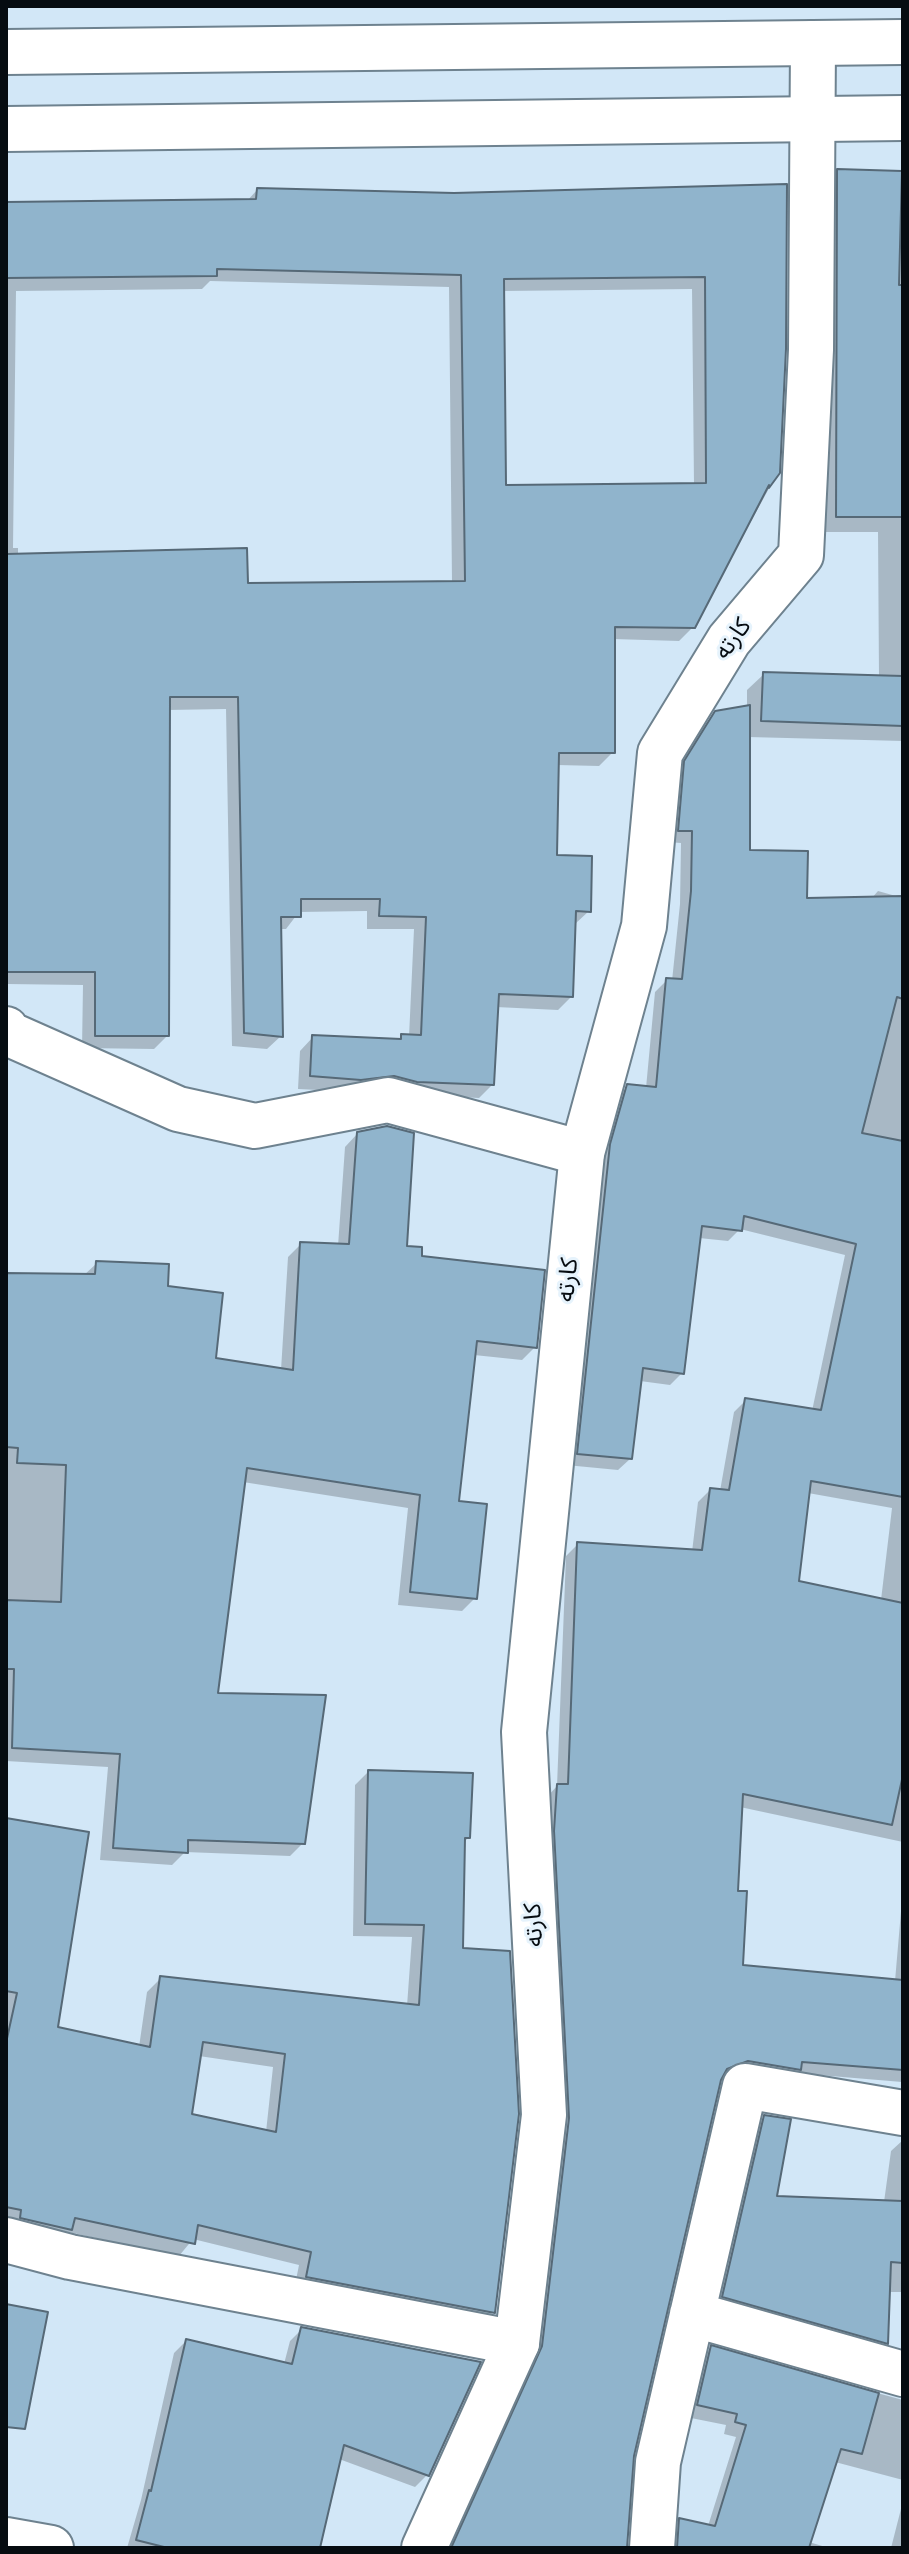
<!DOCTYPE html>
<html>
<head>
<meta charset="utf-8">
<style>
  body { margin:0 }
  #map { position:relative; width:909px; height:2554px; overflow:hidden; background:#d2e7f7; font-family:Cabin,sans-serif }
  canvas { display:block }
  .frame { position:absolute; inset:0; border:8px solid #060c11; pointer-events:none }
</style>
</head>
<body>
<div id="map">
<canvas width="909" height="2554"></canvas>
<div class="frame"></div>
</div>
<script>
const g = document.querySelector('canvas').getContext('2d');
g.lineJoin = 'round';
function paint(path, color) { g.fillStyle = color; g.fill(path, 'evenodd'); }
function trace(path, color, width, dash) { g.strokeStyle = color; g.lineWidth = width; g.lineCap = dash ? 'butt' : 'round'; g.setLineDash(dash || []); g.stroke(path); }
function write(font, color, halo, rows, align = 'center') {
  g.font = font + ' Cabin,"Noto Sans Arabic",sans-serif'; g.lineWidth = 6; g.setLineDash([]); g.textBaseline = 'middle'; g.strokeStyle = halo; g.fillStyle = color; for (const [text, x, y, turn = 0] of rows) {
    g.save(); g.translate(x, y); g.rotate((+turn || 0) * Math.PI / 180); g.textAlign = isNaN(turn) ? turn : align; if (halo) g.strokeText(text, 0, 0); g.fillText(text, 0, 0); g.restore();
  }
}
const shadow = new Path2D(`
  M838 171 903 180V741L748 737V852L805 900 871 899 878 891 903 898V1842L740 1807 736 1893 740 1967 895 1981 903 1888V2105L899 2102 902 2082 795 2073 723 2074 632 2456 625 2548H446L531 2360 546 1798 557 1786 566 1556 578 1544 692 1552 698 1502 710 1490 720 1491 734 1412 746 1400 812 1411 845 1255 740 1229 728 1241 699 1238 682 1373 670 1385 640 1381 630 1459 618 1470 566 1465 599 1158 616 1098 628 1086 646 1088 655 992 667 980 672 981 680 904 681 843 667 842 673 775 704 725 716 712 747 707V690L764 674 879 678 878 532H820L821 188ZM808 1493 892 1508 881 1600 797 1582Z
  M785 186 778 472 693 627 679 641 613 639V752L599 766 557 765 555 857 589 911 575 924 571 997 558 1010 496 1007 492 1085 479 1098 298 1089 300 1051 313 1037 398 1040 409 1037 414 929H367V911L299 912 286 929H279L281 1036 267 1049 232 1046 226 709 168 710 167 1036 154 1049 82 1048 83 985 6 984V204L246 202 257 190 454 195ZM210 281 449 287 452 583 246 585 18 555V548H13L16 291 202 289ZM692 289 694 485 504 487 502 291Z
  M358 1133 405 1247 535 1347 522 1360 474 1355 457 1502 475 1598 462 1611 398 1605 408 1508 243 1482 216 1695 303 1843 290 1856 185 1852 172 1865 100 1860 108 1767 6 1761V1275L83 1276 97 1263 166 1288 214 1360 281 1370 288 1257 301 1244 338 1246 345 1147Z
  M368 1772 468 1838 463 1843 461 1950 493 2312 480 2326 294 2290 299 2265 193 2239 179 2256 68 2232 57 2242 6 2222V1820L56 2029 139 2047 147 1992 160 1979 407 2006 412 1937 353 1936 355 1785ZM199 2056 273 2067 266 2132 190 2115Z
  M765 2117 774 2198 884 2202 891 2151 903 2140V2292H888L886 2343 875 2355 711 2308 753 2129Z
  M302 2329 427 2475 415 2487 339 2459 317 2548H127L141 2500 174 2353 186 2341 284 2364 290 2341Z
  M711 2348 903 2400V2480L835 2462 809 2542 829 2548H666L668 2532 680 2520 708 2526 736 2437 724 2434 726 2425 686 2417 699 2359Z
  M903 2501V2548H891Z`);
const building = new Path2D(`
  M837 169 902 171 899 285H903V517H836Z
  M787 184 786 349 780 473 769 488V485L695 628 615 627V753H559L557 855 592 856 591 912 576 911 573 997 499 994 494 1085 417 1082 394 1076 361 1080 310 1076 312 1035 401 1039V1034L421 1035 426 917 379 916 380 899H301V917H281L283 1037 244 1033 238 697H170L169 1036H95V972H6V554L247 548 248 583 465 581 461 275 217 269V276L6 278V202L256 199 257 188 454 193ZM705 277 706 483 506 485 504 279Z
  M763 672 903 676V726L761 721Z
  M750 705V850L808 851 807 898 903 896V999L897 997 862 1133 903 1141V1497L811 1481 799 1581 903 1603V1775L892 1825 743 1794 738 1891H747L743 1965 903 1980V2070L802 2062 801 2070 748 2061 727 2069 721 2080 634 2456 627 2548H451L542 2346 569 2118 554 1831 557 1784H568L577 1542 702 1550 710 1488 729 1490 745 1398 821 1410 856 1244 744 1216 742 1231 702 1226 684 1374 643 1368 632 1459 577 1454 610 1144 627 1084 656 1087 666 978 682 979 691 891 692 831H678L684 761 715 711Z
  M387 1126 414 1133 407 1246 422 1247V1256L545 1270 537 1348 477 1341 459 1501 487 1504 477 1599 410 1592 420 1495 247 1468 218 1693 326 1695 305 1844 188 1840V1853L113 1848 120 1754 12 1748 14 1669H6V1600L61 1602 66 1465 17 1463 18 1448 6 1447V1273L95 1274 96 1261 169 1264 168 1286 223 1293 216 1358 293 1370 300 1242 349 1244 357 1132Z
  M368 1770 473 1773 470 1838H465L463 1948 510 1951 519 2114 495 2313 306 2277 311 2252 198 2225 195 2244 75 2218 72 2230 20 2218 21 2210 6 2207V2043L17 1993 6 1991V1818L89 1832 58 2027 150 2047 160 1976 419 2005 424 1925 365 1924ZM203 2042 285 2054 276 2132 192 2114Z
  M764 2115 791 2119 777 2196 903 2201V2263L891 2262 888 2344 722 2297Z
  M6 2304 48 2312 25 2429 6 2427Z
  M301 2327 481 2362 429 2476 344 2445 320 2548H168L136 2540 149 2490 151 2491 186 2339 292 2364Z
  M711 2345 879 2393 862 2454 841 2449 809 2548H677L679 2518 715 2526 746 2425 735 2422 737 2414 697 2405Z`);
const minor = new Path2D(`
  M6 1029 9 1034 178 1109 255 1126 388 1100 582 1153
  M6 2240 70 2257 517 2343
  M692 2314 903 2374
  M6 2540 51 2548
  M652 2548 658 2462 745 2086 903 2113`);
const tertiary = new Path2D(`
  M424 2548 517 2343 544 2115 524 1732 582 1153 644 926 660 753 729 640 801 555 811 350 813 43`);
const secondary = new Path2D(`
  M6 52 903 42
  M6 129 903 118`);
const streetNames = [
  ["کارته",733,639,-54],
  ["کارته",568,1280,-84],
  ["کارته",534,1925,-93]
];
paint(shadow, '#0003');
paint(building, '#90b4cc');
trace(building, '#566977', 2);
trace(minor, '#6e828f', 48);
trace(tertiary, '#6e828f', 48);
trace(secondary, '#6e828f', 48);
trace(minor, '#fff', 44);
trace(tertiary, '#fff', 44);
trace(secondary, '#fff', 44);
write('24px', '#060c11', '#e6f3fc', streetNames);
</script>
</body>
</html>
